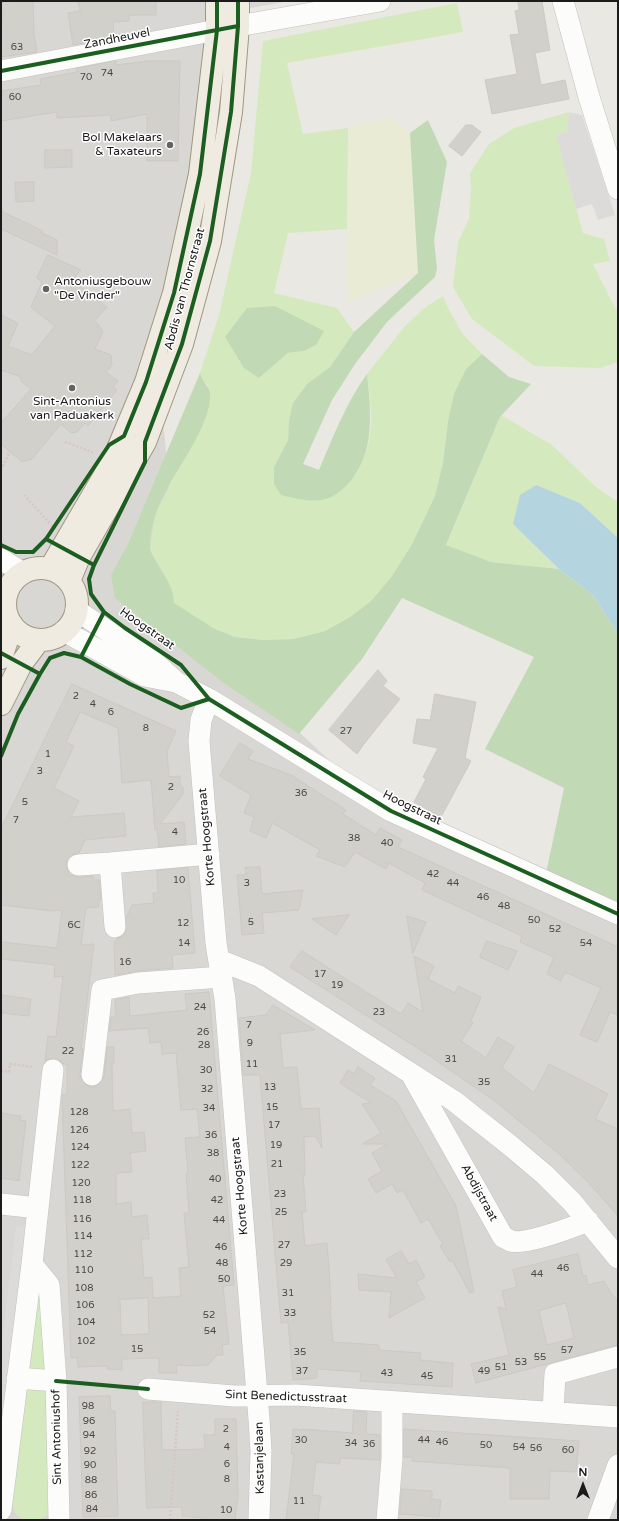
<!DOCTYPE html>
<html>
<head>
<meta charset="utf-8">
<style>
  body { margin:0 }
  #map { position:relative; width:619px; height:1521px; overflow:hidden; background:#eae8e2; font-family:"Varela Round",sans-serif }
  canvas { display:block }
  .frame { position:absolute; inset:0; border:2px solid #1b1b1b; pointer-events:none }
  .north { position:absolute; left:563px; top:1465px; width:40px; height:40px; -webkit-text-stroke:3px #fff; paint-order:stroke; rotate:0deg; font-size:11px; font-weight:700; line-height:16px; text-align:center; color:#1b1b1b }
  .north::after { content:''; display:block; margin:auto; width:14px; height:18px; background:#1b1b1b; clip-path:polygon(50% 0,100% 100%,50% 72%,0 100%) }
</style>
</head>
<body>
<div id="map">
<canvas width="619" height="1521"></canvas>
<div class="frame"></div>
<div class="north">N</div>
</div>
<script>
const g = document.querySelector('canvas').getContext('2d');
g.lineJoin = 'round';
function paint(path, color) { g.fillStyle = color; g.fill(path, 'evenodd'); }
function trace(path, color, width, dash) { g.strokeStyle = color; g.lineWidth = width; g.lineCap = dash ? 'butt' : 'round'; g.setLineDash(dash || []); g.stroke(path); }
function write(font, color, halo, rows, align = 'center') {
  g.font = font + ' "Varela Round",sans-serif'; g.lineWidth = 3; g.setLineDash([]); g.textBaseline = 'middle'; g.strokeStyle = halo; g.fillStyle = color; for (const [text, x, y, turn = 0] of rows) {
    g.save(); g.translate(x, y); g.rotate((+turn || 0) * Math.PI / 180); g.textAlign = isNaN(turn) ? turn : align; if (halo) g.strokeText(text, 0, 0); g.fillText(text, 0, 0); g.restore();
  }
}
const residential = new Path2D(`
  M1 1H288L246 9 163 421 178 575 243 680 343 773 618 918V1520H1Z`);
const farmland = new Path2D(`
  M391 118 410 134 418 273 348 302V128Z`);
const grass = new Path2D(`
  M457 3 463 32 287 63 303 134 348 128 347 229 288 233 274 293 337 308 354 332 330 367 308 383 289 421 288 440 274 467 356 475C362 462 369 448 370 434 373 414 369 394 367 374L405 326 427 306 443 296 447 306 462 333 482 354 466 369 448 421 443 462 435 496 412 544 392 576 371 601 350 617 325 631 293 639 264 640 235 637 213 628 174 603 171 587 150 550 152 535 156 512 172 481 208 386 200 377V373L219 315 251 173 263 41ZM275 306 304 351 288 353 259 378Z
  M569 112 567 132 556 135 583 233 604 239 610 261 593 264 615 308 618 310V362L600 368 534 366 472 319 453 287 458 242 469 219 471 190 470 173 489 144 514 128Z
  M501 415 552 445 597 488 618 502V538L580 503 536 485 513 524 559 569 491 562 446 546Z
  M40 1301 46 1365 41 1371 33 1370 29 1364 37 1303Z
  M42 1387 46 1392 51 1506 47 1515 40 1520H23L16 1514 12 1505 26 1395 28 1389Z`);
const forest = new Path2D(`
  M428 120 447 162 434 240 437 268 435 277 387 322 355 364 332 400 303 464 319 470C333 437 346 403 367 374 371 413 376 454 347 485 340 492 331 499 321 500 308 502 294 498 281 495L274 484V467L288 440 289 421 293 403 308 383 330 367 354 332 418 273 410 133Z
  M275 306 324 331 316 345 304 351 288 353 259 378 244 368 225 337 247 308Z
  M482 354 509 377 531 384 500 417 446 545 491 562 559 569 593 595 618 634V906L546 873 564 788 485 749 534 657 402 598 362 659 299 734 224 683 115 598 111 575 128 544 200 373C202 382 211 387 210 397 210 408 205 420 201 429 183 468 149 504 150 548 150 555 167 577 170 586 173 591 173 598 174 603L213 628 235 637 264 640 293 639 325 631 350 617 371 601 392 576 412 544 435 496 443 462 448 421 454 394 466 369Z`);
const parking = new Path2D(`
  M569 112 582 115 615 215 598 220 592 204 576 209 556 135 567 132Z
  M16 1226 30 1227 1 1465V1350Z`);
const water = new Path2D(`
  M536 485 580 503 618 538V634L593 595 559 569 513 524 520 495Z`);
const building = new Path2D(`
  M15 1H33L34 34 37 52 1 57 2 3Z
  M78 1H156V15H129V21L113 22 114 37 73 45 68 13 80 11Z
  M518 1H542L550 50 535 53 541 85 565 80 569 99 492 114 485 80 517 74 510 35 519 34 515 11 519 10Z
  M116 61V65L148 61H180L178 161H147V114L111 121V115L57 118V112L1 121V91L41 85 40 79 77 72 76 69Z
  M466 125H472L481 132 462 156 449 146Z
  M45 150H72V167L45 168Z
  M34 182V201L16 202 15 183Z
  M1 211 43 231 42 233 57 240V255L1 229Z
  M48 255 81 270 72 280 107 307 95 320 103 332 95 349 111 355 112 365 106 372 118 381 113 387 117 390 88 426 85 423 77 432 71 433 62 425H60L32 459 22 462 1 444V423L31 389 21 381V377L1 370V315L18 323 8 346 32 355 55 326 31 307 42 282 37 278Z
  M378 670 387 681 383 686 400 699 364 744 357 754 329 730Z
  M72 684 176 731 167 751 169 777 180 776V785L183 787V794L160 824 184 822 186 844 159 847 157 828 155 830 151 780 122 783 118 728 80 712 66 742 74 746 54 788 79 801 71 817 124 813 126 836 85 840 79 853 71 855 67 859 66 865 69 873 68 875 79 877 93 876V880H99L101 900H99V907L86 908 81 945 94 944 81 1049H83L80 1074 81 1079 85 1084 90 1087 96 1086 101 1082 104 1076 107 1047H114V1063H112L113 1111 130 1109 132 1133 144 1132 146 1151 130 1153 132 1172 116 1173V1204L131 1202 132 1217 147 1215 149 1239H141L144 1278 152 1277 153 1298 181 1296 179 1268 189 1267 184 1213H189L186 1174 188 1173 185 1138 200 1137 197 1109 181 1110 176 1053 162 1054 161 1042 150 1043 148 1028 109 1031 111 1017H116L115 1000 129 997 130 1016 187 1010 185 994 209 992 234 1285 223 1286 229 1344 222 1345 223 1355H217L208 1365 196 1366 176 1365 177 1373H159V1358L122 1359V1370L107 1369V1366L78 1367 77 1357 71 1358 62 1097V1095L67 1094V1064H63L60 1060 55 1058 49 1059 45 1061 48 1036 56 1037 63 976 54 977 55 965 1 959V942L57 948 62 910 53 911 1 905V829ZM148 1298 149 1334 121 1335 120 1300Z
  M435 694 476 702 465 758 471 761 441 817 414 802 426 779 423 777 438 748 413 743 417 719 430 720Z
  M240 743 253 751 248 759 291 775 346 810 343 814 376 835 380 828 402 840 398 847 618 947V1015L610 1012 597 1042 580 1035 601 988 565 972 561 981 547 974 554 957 520 942 522 936 422 890 425 883 389 863 386 869 355 852 345 867 316 856 320 850 272 823 266 838 250 831 254 817 244 813 251 795 220 776Z
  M260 867 262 894 303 890 299 910 262 913 264 933 242 935 237 875H246L245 868Z
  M188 868 195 953 172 955 173 968 137 971 115 975 114 942H116L117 938 122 937 126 932V918L132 905 154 903 153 893H158L157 871Z
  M349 915 336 935 312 919Z
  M407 916 426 922 413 953Z
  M487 941 517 951 508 970 480 957Z
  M302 951 401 1014 408 1003 423 1012 414 956 434 966 428 979 455 993 458 986 481 997 471 1021 473 1023 461 1041 486 1058 498 1037 514 1047 502 1068 534 1093 549 1064 608 1094 595 1119 618 1129V1216L587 1181 558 1153 496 1102 430 1056 290 967Z
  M1 995 31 999 29 1016 1 1013Z
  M273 1005 315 1030 280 1034 283 1068 297 1067 301 1109 319 1108 322 1148 315 1136 304 1137 305 1175H303L306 1212H302L305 1246 327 1243 329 1267 331 1310H330L333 1342 379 1345V1350L421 1353 420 1360 453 1363 452 1387 360 1381 361 1372 317 1369V1378L293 1380 288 1322 281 1323 260 1075H243L239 1018 266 1015Z
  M358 1067 375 1078 370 1085 396 1101 456 1206 474 1292 470 1293 452 1260 450 1262 440 1246 443 1244 428 1219 421 1223 403 1190 397 1193 392 1184 376 1193 368 1179 382 1171 372 1153 387 1144H362L381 1133 362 1104 371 1103 340 1083 348 1070 354 1074Z
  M1 1113 21 1116 20 1120 26 1121 19 1181 1 1178Z
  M401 1251 409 1264 416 1260 425 1277 416 1282 425 1298 389 1318 391 1292 359 1290 358 1274 397 1278 386 1260Z
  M578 1254 583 1276 586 1275 588 1285 604 1281 611 1293 618 1301V1345L476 1383 471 1364 509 1355 498 1307 506 1309 502 1291 517 1287 513 1270ZM566 1303 574 1338 547 1345 539 1311Z
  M110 1396 111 1411H115L118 1516 83 1517 79 1397Z
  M143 1402H161L162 1450 205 1449 204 1435H215V1419H236L238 1496 235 1520H203V1518L182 1516V1507L147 1508Z
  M354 1411 367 1412 366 1434 380 1435V1460L340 1458V1464L316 1462 312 1495 321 1496 318 1520H286L294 1454H291L293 1429 302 1430 303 1429 352 1433Z
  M404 1429 579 1441 576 1472 550 1471 549 1499H510V1468L412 1461V1457H404Z
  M402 1489 432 1491V1499L441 1500 439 1517 400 1514Z`);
const path = new Path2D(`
  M65 442 95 453
  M1 470 10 451
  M24 495 53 527
  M1 1071 9 1072 10 1064 34 1067
  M170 1520 178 1411`);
const minor = new Path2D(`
  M563 1 589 97 618 189
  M1 71 238 26 380 1
  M1 559 23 573
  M1 592 6 595
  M76 610 153 661 176 682 209 699 391 811 618 914
  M64 631 145 676 176 682
  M209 699 201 720 199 741 216 943 225 999 259 1419 261 1451 259 1520
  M110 863 209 854
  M78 865 110 863 115 927
  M219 960 259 976 454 1101 512 1147 545 1175 572 1202 618 1258
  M92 1075 102 990 138 983 222 977
  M413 1077 503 1237C505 1238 509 1240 511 1241 526 1245 573 1227 588 1221
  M1 1204 38 1208
  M32 1264 49 1285 56 1381 59 1520
  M17 1378 56 1381
  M148 1389 234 1396 296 1395 618 1417
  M553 1412 555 1374 618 1357
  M1 1510 32 1264 53 1070
  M387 1520 392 1459V1402
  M598 1520 618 1465`);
const major = new Path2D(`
  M5 604a36 36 0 1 1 72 0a36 36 0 1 1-72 0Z
  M50 569 113 461 146 382 174 293 200 174 217 30V1
  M69 581 79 557 145 442 182 344 210 241 231 112 238 26V1
  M1 658 12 625
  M1 704 21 664 39 640`);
const cycleway = new Path2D(`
  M238 1V26L231 112 210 241 182 344 145 442V462L94 565 89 579 91 594 104 612 125 628 181 665 209 699 391 811 618 914
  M1 71 238 26
  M46 539 94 565
  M1 545 16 552H33L46 539 109 445 124 436 146 382 174 293 200 174 217 30V1
  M1 653 40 674 50 658 64 653 81 657 130 684 181 708 209 699
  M81 657 104 612
  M1 756 18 714 40 674
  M56 1381 148 1389`);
const markers = [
  [170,145,4,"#636361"],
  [46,289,4,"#636361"],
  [72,388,4,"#636361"]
];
const numberNames = [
  ["63",17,47],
  ["74",107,73],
  ["70",86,77],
  ["60",15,97],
  ["2",76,696],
  ["4",93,704],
  ["6",111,712],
  ["8",146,728],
  ["27",346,731],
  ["1",48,754],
  ["3",40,771],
  ["2",171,787],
  ["36",301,793],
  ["5",25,802],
  ["7",16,820],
  ["4",175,832],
  ["38",354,838],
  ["40",387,843],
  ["42",433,874],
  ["10",179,880],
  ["3",247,883],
  ["44",453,883],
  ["46",483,897],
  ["48",504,906],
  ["50",534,920],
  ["5",251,922],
  ["12",183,923],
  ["6C",74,925],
  ["52",555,929],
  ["14",184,943],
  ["54",586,943],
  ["16",125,962],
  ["17",320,974],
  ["19",337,985],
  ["24",200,1007],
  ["23",379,1012],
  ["7",249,1025],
  ["26",203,1032],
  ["9",250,1043],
  ["28",204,1045],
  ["22",68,1051],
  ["31",451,1059],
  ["11",252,1064],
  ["30",206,1070],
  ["35",484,1082],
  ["13",270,1087],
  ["32",207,1089],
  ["15",272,1107],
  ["34",209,1108],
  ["128",79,1112],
  ["17",274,1125],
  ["126",79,1130],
  ["36",211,1135],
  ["19",276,1145],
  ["124",80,1147],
  ["38",213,1153],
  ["21",277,1164],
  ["122",80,1165],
  ["40",215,1179],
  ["120",81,1183],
  ["23",280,1194],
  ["118",82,1200],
  ["42",217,1200],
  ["25",281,1212],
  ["116",82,1219],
  ["44",219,1220],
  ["114",83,1236],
  ["27",284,1245],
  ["46",221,1247],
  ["112",83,1254],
  ["48",222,1263],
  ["29",286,1263],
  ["46",563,1268],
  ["110",84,1270],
  ["44",537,1274],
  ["50",224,1279],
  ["108",84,1288],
  ["31",288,1293],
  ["106",85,1305],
  ["33",290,1313],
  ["52",209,1315],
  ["104",86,1322],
  ["54",210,1331],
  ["102",86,1341],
  ["15",137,1349],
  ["57",567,1350],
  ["35",300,1352],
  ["55",540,1357],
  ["53",521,1362],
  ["51",501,1367],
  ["37",302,1371],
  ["49",484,1371],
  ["43",387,1373],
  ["45",427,1376],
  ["98",88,1406],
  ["96",89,1421],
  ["2",226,1429],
  ["94",89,1435],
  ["30",301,1440],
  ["44",424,1440],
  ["46",442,1442],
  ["34",351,1443],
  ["36",369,1444],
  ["50",486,1445],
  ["4",227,1447],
  ["54",519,1447],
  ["56",536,1448],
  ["60",568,1450],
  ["92",90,1451],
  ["6",227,1464],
  ["90",90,1465],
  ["8",227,1479],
  ["88",91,1480],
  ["86",91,1495],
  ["11",299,1501],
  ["84",92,1509],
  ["10",226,1510]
];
const streetNames = [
  ["Zandheuvel",117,39,-11],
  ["Abdis van Thornstraat",185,289,-75],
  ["Hoogstraat",147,629,35],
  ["Hoogstraat",412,808,26],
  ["Korte Hoogstraat",207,837,-95],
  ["Korte Hoogstraat",240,1186,-95],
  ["Abdijstraat",479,1193,61],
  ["Sint Benedictusstraat",286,1397,2],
  ["Sint Antoniushof",57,1437,-91],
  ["Kastanjelaan",260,1458,-91]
];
const poiNames = [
  ["Bol Makelaars",162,138],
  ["& Taxateurs",162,152],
  ["Antoniusgebouw",54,282,"left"],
  ["\"De Vinder\"",54,296,"left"],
  ["Sint-Antonius",72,402,"center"],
  ["van Paduakerk",72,416,"center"]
];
paint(residential, '#d9d7d4');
paint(farmland, '#e9ebd4');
paint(grass, '#d4eabe');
paint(forest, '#c1dab5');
paint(parking, '#dcdbd9');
paint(water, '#b4d4df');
paint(building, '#d2d0cb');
trace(building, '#cdc9c4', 1);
trace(minor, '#c2c2bf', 22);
trace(major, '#9f9780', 24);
trace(path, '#d6c7c3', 2.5, [2, 2]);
trace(minor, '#fcfcfb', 21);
trace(major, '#f0ebe1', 22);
trace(cycleway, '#1b5e20', 4);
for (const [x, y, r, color] of markers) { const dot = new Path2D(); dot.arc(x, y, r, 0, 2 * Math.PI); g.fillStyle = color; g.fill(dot); trace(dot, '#fff', 1.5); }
write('10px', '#494847', null, numberNames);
write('12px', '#1b1b1b', '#fff', streetNames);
write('12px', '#1b1b1b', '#fff', poiNames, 'right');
</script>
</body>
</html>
